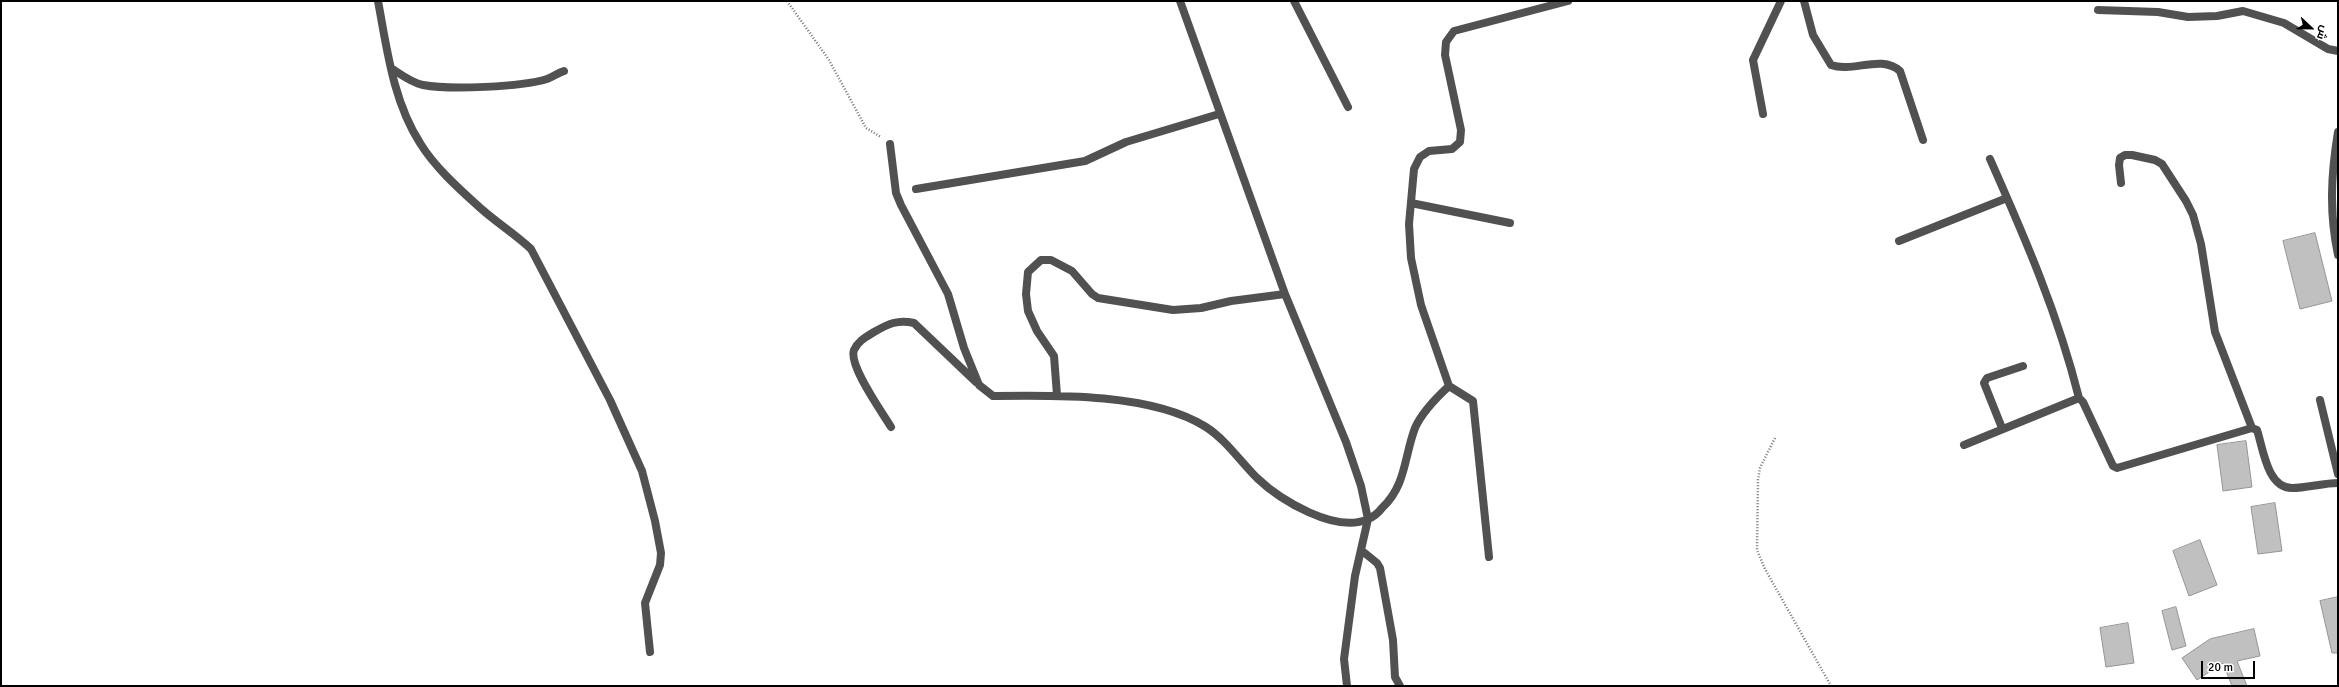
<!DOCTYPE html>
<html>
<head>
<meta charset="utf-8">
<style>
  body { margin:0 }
  #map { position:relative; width:2339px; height:687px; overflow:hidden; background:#fff; font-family:Signika,Cairo,sans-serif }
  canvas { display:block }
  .frame { position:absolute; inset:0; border:2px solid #000; pointer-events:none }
  .north { position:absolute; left:2291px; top:8px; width:40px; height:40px; -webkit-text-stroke:3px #fff; paint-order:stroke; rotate:112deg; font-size:11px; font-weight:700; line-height:16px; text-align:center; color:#000 }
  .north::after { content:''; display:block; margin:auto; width:14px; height:18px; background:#000; clip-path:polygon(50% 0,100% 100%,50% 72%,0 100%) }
  .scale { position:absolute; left:2201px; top:661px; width:54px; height:18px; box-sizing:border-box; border:2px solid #000; border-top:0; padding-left:5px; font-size:12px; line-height:14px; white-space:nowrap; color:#000; -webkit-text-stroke:3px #fff; paint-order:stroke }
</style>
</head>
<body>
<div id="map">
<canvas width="2339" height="687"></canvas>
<div class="frame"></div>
<div class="north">ش</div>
<div class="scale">20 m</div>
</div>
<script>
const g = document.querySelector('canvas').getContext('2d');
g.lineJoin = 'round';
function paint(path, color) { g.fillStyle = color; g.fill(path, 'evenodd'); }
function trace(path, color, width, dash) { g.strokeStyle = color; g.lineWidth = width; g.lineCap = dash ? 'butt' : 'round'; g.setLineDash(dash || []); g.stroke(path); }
const building = new Path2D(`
  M2315 233 2332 301 2300 309 2283 241Z
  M2246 441 2252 487 2223 491 2217 445Z
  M2275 503 2282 551 2258 554 2251 507Z
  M2200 540 2217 585 2189 596 2173 551Z
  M2338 597V653H2332L2320 601Z
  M2176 607 2186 646 2172 650 2162 611Z
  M2128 623 2134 663 2106 667 2100 628Z
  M2254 629 2260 656 2237 661 2247 686H2232L2223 663 2197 680 2182 658 2210 639Z`);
const path = new Path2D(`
  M787 1 829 60 866 128 881 137
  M1775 438 1760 468 1758 480 1757 550 1765 569 1831 686`);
const street = new Path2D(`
  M378 1C387 49 393 101 420 143 434 166 457 187 477 205 494 221 514 233 531 249L610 400 642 471 655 521 661 553 660 565 645 603 650 652
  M1180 1 1285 294 1346 442 1361 486 1368 519 1355 576 1344 659 1347 686
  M1294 1 1348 107
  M1804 1 1813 35 1831 65C1853 73 1881 54 1900 71L1923 140
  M2098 10 2158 12 2188 17 2217 16 2243 11 2284 23 2328 49 2338 51
  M391 68C400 74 412 83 423 85 450 90 521 87 547 79 552 77 558 73 564 71
  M1763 114 1753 60 1781 1
  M2338 132C2331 175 2329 212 2338 255
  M890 144 896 193 901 205 948 294 964 348 979 385 993 396C1055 395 1152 393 1206 427 1226 440 1240 461 1257 478 1280 500 1336 534 1368 519 1373 517 1379 512 1382 508 1406 486 1404 457 1415 428 1422 412 1436 398 1449 386L1421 305 1411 258 1409 224 1414 169 1420 157 1429 151 1452 149 1460 142 1461 130 1445 55 1446 42 1454 31 1568 1
  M1990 159C2025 238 2058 314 2079 398
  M2121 183 2119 165 2120 158 2125 155H2132L2155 160 2162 164 2186 201 2193 215 2201 244 2215 332 2252 428
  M916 189 1085 161 1126 142 1219 114
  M1411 203 1510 223
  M1899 241 2007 198
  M1449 386 1473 401 1489 557
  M1057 395 1054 356 1037 331 1028 311 1026 294 1028 272 1041 260H1051L1072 271 1092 294 1098 298 1173 310 1201 308 1231 301 1285 294
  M2320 400 2338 474
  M891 427C882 412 848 365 854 350 858 341 866 337 874 332 888 324 898 319 914 323L976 382
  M2002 428 1984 383 1987 378 2023 366
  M1964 445 2079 398 2083 402 2113 466 2117 468 2252 428 2257 430C2263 448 2267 488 2292 488 2307 488 2323 483 2338 483
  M1361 550 1377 563 1380 568 1393 640 1395 677 1400 686`);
paint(building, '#c0c0c0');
trace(building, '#959595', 1);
trace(path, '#737373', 2.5, [1, 2]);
trace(street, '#515151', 8);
</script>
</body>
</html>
